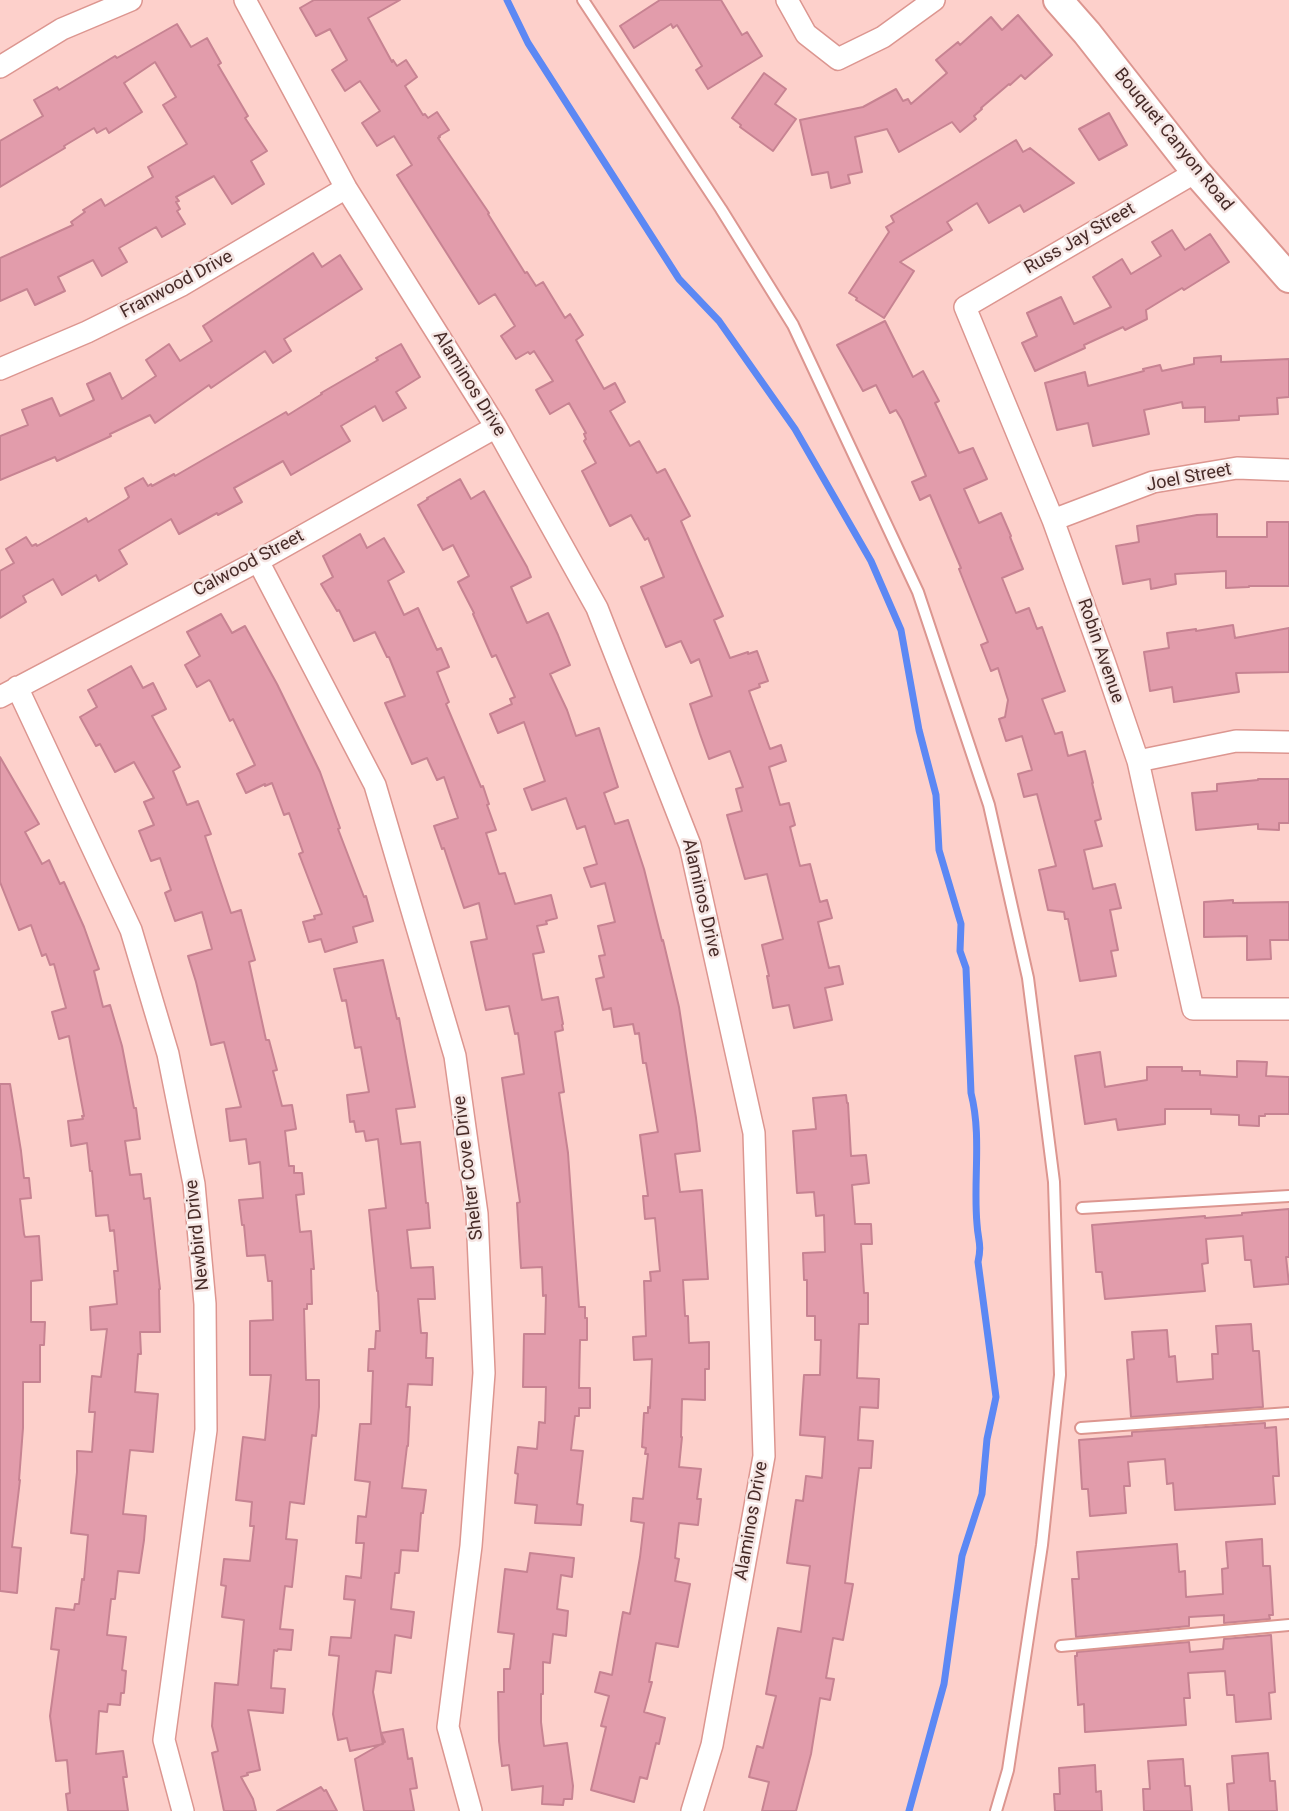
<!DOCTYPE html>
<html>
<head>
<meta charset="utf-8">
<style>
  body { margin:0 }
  canvas { display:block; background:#fdd0cb }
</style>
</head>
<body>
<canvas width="1289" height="1811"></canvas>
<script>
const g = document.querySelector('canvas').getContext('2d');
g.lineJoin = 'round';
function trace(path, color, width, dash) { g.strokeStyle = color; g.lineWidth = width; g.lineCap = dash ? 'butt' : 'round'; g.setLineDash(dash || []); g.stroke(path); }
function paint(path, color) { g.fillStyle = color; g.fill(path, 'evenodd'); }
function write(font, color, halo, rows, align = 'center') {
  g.font = font + ' Roboto,sans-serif'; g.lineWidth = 5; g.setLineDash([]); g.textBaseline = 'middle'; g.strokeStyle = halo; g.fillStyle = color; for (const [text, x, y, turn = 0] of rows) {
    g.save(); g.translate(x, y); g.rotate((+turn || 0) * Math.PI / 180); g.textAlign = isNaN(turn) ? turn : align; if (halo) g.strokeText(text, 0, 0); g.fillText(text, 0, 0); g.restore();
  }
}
const stream = new Path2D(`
  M507 0 528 43 679 279 719 321 795 429 871 561 901 630 919 730 936 795 939 850 961 924 960 951 966 968 971 1093C982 1136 973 1181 977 1224 978 1241 982 1244 978 1262L996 1397 987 1439 982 1494 962 1556 944 1684 909 1811`);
const building = new Path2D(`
  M314 0H400L368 18 392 62 393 60 397 66 406 60 417 77 405 86 423 115 425 114 428 118 437 112 449 130 439 136 440 137 438 138 489 213 488 214 525 273 527 272 536 286 543 282 565 318 570 314 583 335 576 340 604 389 615 383 625 402 610 411 630 446 639 441 657 473 665 469 690 516 681 521 723 616 714 620 730 658 748 652V654L757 651 768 681 759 684 760 687 749 691 770 749 781 745 786 761 769 767 780 805 789 803 795 825 790 827 800 866 810 864 820 902 827 900 832 918 818 922 829 968 839 966 843 984 825 988 832 1020 794 1028 789 1005 773 1008 767 976H769L762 945 783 939 767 874 745 879 727 815 742 811 736 789 743 787 730 751 709 759 700 734 690 704 712 696 699 659 691 663 681 641 666 647 641 587 664 577 648 538 645 540 631 515 610 526 582 471 596 463 584 441 586 439 584 434 586 433 569 403 550 414 536 390 553 381 534 351 530 354 528 352 516 359 501 336 515 326 495 294 479 304 397 175 412 165 394 136 377 146 362 123 380 111 360 81 345 91 332 70 347 60 330 29 316 36 300 8Z
  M660 0H721L742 35 747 32 762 56 708 89 696 70 702 66 677 25 673 28 671 24 634 48 620 26Z
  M1018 15 1052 55 1025 79 1021 75 1010 85 1009 84 981 108 982 109 974 116 976 119 960 132 952 122 899 152 887 129 855 137 862 172 848 175 850 183 831 188 828 172 812 175 800 120 863 107 896 89 903 101 908 99 911 104 947 73 936 60 958 42 960 45 991 17 1002 30Z
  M177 24 191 47 207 38 221 63 218 65 248 116 245 118 267 151 251 161 264 184 232 204 214 176 176 197 179 201 176 202 180 209 177 211 185 224 162 237 156 227 119 248 127 262 102 276 93 260 58 277 65 291 35 305 27 289 0 301V258L73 225 71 222 85 212 83 210 101 199 105 206 153 177 148 167 187 144 163 105 176 97 155 62 124 83 142 112 109 133 106 128 97 133 94 128 64 146 65 148 0 187V141L43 116 34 100 57 87 59 90 115 56 117 58Z
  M764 73 786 89 775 104 796 119 773 151 740 127 741 125 732 118Z
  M1109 113 1127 145 1099 160 1079 129Z
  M1016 140 1023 152 1030 148 1074 183 1024 212 1020 205 989 223 977 203 947 222 952 230 900 262 914 271 884 318 856 300 857 298 849 293 889 232 886 227 894 222 891 216Z
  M1172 230 1185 250 1210 234 1229 262 1184 290 1182 288 1146 310 1147 319 1125 330 1123 327 1084 345 1085 348 1035 371 1022 343 1037 336 1027 313 1061 297 1074 324 1111 307 1093 277 1122 259 1131 274 1161 256 1152 242Z
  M313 253 322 267 340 255 362 289 284 339 291 351 273 363 265 351 211 388 209 385 155 423 150 415 110 434 111 436 57 461 55 457 0 480V436L28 425 22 410 52 398 60 416 94 400 87 384 110 373 122 399 156 376 146 360 169 344 180 361 212 341 203 326Z
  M885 321 913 377 923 371 939 401 935 403 959 453 973 448 987 479 964 489 979 523 1001 513 1011 536 1010 537 1023 569 1002 578 1016 613 1029 608 1037 629 1042 627 1065 691 1042 699 1055 734 1062 732 1068 756 1085 751 1093 783H1092L1101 819 1095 821 1102 846 1084 850 1093 889 1115 884 1121 908 1110 910 1118 950 1111 951 1116 976 1080 981 1068 919H1065L1064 912 1048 910 1039 870 1056 866 1037 794 1024 797 1018 774 1032 770 1022 736 1006 741 999 719 1005 717 1008 700 998 668 991 671 981 645 988 642 959 569 961 568 930 495 920 500 912 482 926 476 902 420 896 410 890 413 876 385 863 391 837 345Z
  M401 344 420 377 396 392 406 408 383 421 375 406 341 426 350 441 317 460 291 475 283 461 234 488 242 502 218 515 217 513 179 534 171 519 119 550 127 564 99 581 96 575 62 595 53 579 23 596 26 602 0 618V571L14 563 6 549 26 537 32 546 36 544 37 546 86 518 88 522 127 499 129 497 125 488 143 478 148 486 151 484 152 486 174 474 175 476 286 412 288 415 322 394 321 393 378 360 376 358Z
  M1221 356V362L1289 359V397L1277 398 1278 414 1239 416V420L1205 422V407L1183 408 1182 402 1144 410 1149 434 1093 446 1088 423 1057 430 1045 383 1085 372 1088 386 1144 371 1143 369 1160 365 1162 371 1194 364V358Z
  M460 479 471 499 484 491 527 567 531 577 511 587 527 623 548 613 558 635 570 665 550 674 567 710 576 736 599 728 618 787 604 793 615 824 628 820 644 869 662 941 663 940 679 1007 696 1118 700 1151 675 1154 680 1192 702 1190 708 1279 683 1280 685 1316H688L689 1343 709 1342V1369H705V1400L682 1399 681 1437H682L679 1467 701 1469 697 1499H701L698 1525 679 1523 675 1558 679 1559 675 1581 690 1584 678 1647 656 1643 649 1682H652L644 1712 665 1718 659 1744 656 1743 647 1779 640 1777 634 1802 591 1790 606 1727 601 1726 609 1696 595 1692 600 1672 612 1675 623 1612 630 1614 640 1557 644 1523 631 1521 633 1498 643 1499 648 1454H645L646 1448 642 1447 644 1413H648V1407L650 1408 652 1359 634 1360 633 1337 646 1336 644 1281H651L650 1272 660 1271 655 1218 645 1219 643 1196H648L640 1135 658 1132 646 1063H643L639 1033 635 1034 633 1024 614 1027 611 1008 603 1010 596 979 604 977 599 956 605 955 598 926 615 922 605 883 591 887 584 868 597 864 585 826 577 829 566 798 532 810 524 789 545 781 524 722 498 733 490 714 512 704 510 699 515 697 496 655 492 657 473 614 474 613 458 582 469 576 453 545 443 550 418 505 428 499 427 498Z
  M1217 514V537H1267V522H1289V586H1249V587L1226 588V571L1175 574 1176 584 1151 589 1150 579 1123 584 1116 546 1139 542 1137 526 1197 515Z
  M360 534 367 548 384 538 404 572 388 581 404 615 418 608 437 650 441 648 449 667 437 672 449 702 446 704 481 787 483 786 489 804 487 805 496 830 486 833 499 874 505 873 515 904 551 895 557 918 546 921 547 924 537 926 544 952 533 954 542 1000 558 997 563 1024 562 1025 563 1030 555 1032 564 1092 559 1093 568 1153 579 1307H585V1318H587V1340H580L579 1388H590V1408H579V1416H575L571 1450 583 1451 577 1504 583 1505 581 1525 535 1523 537 1505 515 1503 518 1474 515 1473 518 1447 537 1449 539 1422 545 1423 546 1387H523L524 1334H545L546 1295 543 1296 542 1267 521 1268 517 1203 520 1202 502 1078 524 1074 518 1033 515 1034 509 1006 486 1010 471 942 487 939 479 903 464 908 444 848 442 849 434 826 458 818 444 777 437 780 427 758 412 764 385 703 405 696 389 657H387L375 632 354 641 339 610 337 611 321 584 333 577 323 556Z
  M221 614 232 633 245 626 277 684 320 772 340 828 338 829 364 897 366 896 373 921 353 927 357 942 325 952 321 939 309 942 303 922 315 919 314 916 322 914 299 854 303 852 289 813 284 815 272 783 265 786V784L246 793 237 774 255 765 233 719 230 721 211 682 209 680 197 687 185 665 200 656 187 632Z
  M1233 625 1235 638 1289 628V672L1236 673 1239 692 1174 702 1172 687 1150 691 1144 652 1169 648 1167 633 1196 629V631Z
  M131 666 143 688 153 683 166 709 152 716 180 767 173 771 187 805 198 801 211 834 205 836 231 913 241 910 255 960 249 962 266 1040H269L277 1070 273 1071 282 1106 292 1105 296 1129 285 1131 289 1166H294V1173H302L304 1194 296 1195 300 1232 311 1231 314 1269H311L312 1304H307V1309H304L306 1380H319V1407L316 1436 312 1435 304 1504 290 1502 286 1539 297 1540 292 1587 285 1586 280 1629 293 1630 291 1650 278 1649 277 1651 274 1650 271 1688 285 1689 283 1713 248 1710 260 1770 247 1773 248 1775 241 1777 253 1799 256 1811H224L212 1753 218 1751 212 1726 215 1683 238 1685 244 1620 222 1617 226 1586 221 1585 224 1559 250 1561 254 1526H250L252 1502 236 1500 243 1437 265 1440 271 1375H250V1321L273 1320 272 1281H268L265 1255 247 1256 244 1225H242L239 1200 263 1198 260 1162 249 1164 246 1139 230 1141 226 1109 241 1107 224 1042 211 1045 196 982 188 956 212 949 202 912 175 921 165 893 171 890 160 858 151 861 139 831 154 825 144 802 154 798 134 762 115 772 100 744 96 746 80 717 97 707 88 690Z
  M0 757 39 824 25 832 42 864 49 860 60 884 64 882 84 927 99 969 94 971 103 1007 110 1005 122 1046 134 1108H136L140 1139 125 1141 130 1175 141 1174 144 1199 150 1198 160 1289H159L160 1332H140L141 1354H138L135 1392 158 1394 153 1452 130 1450 123 1514 146 1516 144 1540 139 1573 118 1571 115 1599H111L107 1635 126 1637 122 1670 126 1671 124 1693H121L120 1705 108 1704 107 1712 99 1711 96 1754 123 1751 127 1777H123L128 1811H68L66 1794 70 1793 67 1760 56 1761 50 1716 59 1650 51 1649 56 1608 74 1610 75 1604H79L82 1579 84 1580 88 1535 71 1533 77 1472V1451L92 1452 95 1412H89L92 1376 101 1377 107 1329 91 1330 90 1307 117 1304 114 1271H118L114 1230 110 1231 108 1215 96 1216 92 1171H90L87 1143 71 1146 68 1121 83 1119 82 1116H84L69 1036 59 1039 52 1012 66 1008 54 964 50 965 46 954 42 956 31 925 19 930 0 882Z
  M1258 779H1289V823H1279V830L1258 829V824L1196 830 1192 793 1217 791V784L1258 780Z
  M1233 900V903L1289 902V940H1270L1271 959 1247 960V936L1204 937V902Z
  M383 960 397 1019 399 1018 415 1107 396 1109 401 1144 420 1142 426 1203H428L430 1228 407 1230 411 1268 433 1267 435 1299H418L421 1333H427L426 1358H433L432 1385 408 1384 406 1407H410L408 1446H407L402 1488 426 1490 423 1513H421L418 1551 401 1550 399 1573H395L391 1609 414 1612 411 1638 395 1635 391 1673 376 1671 373 1692 383 1744 350 1751 347 1738 338 1740 333 1714 339 1656 329 1655 331 1637 351 1638 355 1600 344 1599 346 1576 361 1578 364 1543H356L358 1516 366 1517 370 1482 355 1480 360 1424H371L373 1371H368L369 1349H375L376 1331H380L378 1291H377L369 1210 386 1208 378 1139 366 1141 364 1131 356 1132 354 1121 350 1122 347 1095 369 1092 361 1047 355 1048 346 1000 342 1001 334 969Z
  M1100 1052 1105 1087 1147 1080V1067H1182V1071H1200V1075L1237 1077V1061L1267 1062 1266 1076 1289 1077V1114H1265V1116H1259V1126L1239 1125V1115L1211 1114V1109H1165V1124L1118 1130 1116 1119 1085 1124 1075 1056Z
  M0 1084H10L21 1151 24 1178H29L31 1198 20 1199 24 1234 25 1237 39 1236 42 1280 31 1281V1322H45L44 1345H40V1382H23V1428L19 1480H20L12 1547 21 1548 17 1593 0 1591Z
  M846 1095 847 1103H848L851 1156 866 1155 869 1183 852 1185 855 1224H871L872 1244H861L864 1293H868V1324H859L857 1378 879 1379 878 1408 860 1407 858 1440 873 1441 871 1468H859L845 1583 853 1584 843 1640 833 1638 826 1678 834 1679 830 1700 820 1698 811 1754 796 1811H762L769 1782 749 1777 757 1746 763 1748 776 1696 766 1694 778 1628 801 1632 810 1566 787 1563 796 1500 803 1501 806 1476 822 1478 825 1437 800 1435 804 1375H820L821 1340H815V1316H807V1280H804L803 1253 825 1252 824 1215 816 1216 814 1192 797 1193 793 1131 816 1129 813 1098Z
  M1289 1209V1257H1286L1289 1284 1254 1287 1251 1260H1245L1243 1236 1206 1239 1208 1263 1202 1264 1205 1291 1105 1299 1102 1272H1096L1092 1225 1205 1216V1218L1242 1215V1213Z
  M1251 1324 1253 1351H1259L1263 1407 1131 1417 1127 1360 1134 1359 1132 1332 1167 1330 1169 1357 1175 1356 1177 1382 1213 1379 1212 1354H1218L1216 1326Z
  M1265 1423V1428L1276 1427 1279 1476H1273L1275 1504 1175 1510 1173 1483 1167 1484 1165 1459 1128 1462 1130 1486H1124L1126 1513 1090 1516 1088 1489H1082L1079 1440 1132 1436V1432Z
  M1262 1539 1263 1566H1270L1273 1615H1269L1270 1619 1224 1623V1615L1189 1617V1626L1076 1637 1072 1579H1079L1077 1552 1177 1544 1179 1572 1185 1571 1186 1597 1223 1594 1222 1569 1228 1568 1226 1542Z
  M530 1553 574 1558 572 1577 561 1575 557 1609 568 1611 566 1636 553 1634 550 1663 543 1662V1694H541V1722L544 1746 567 1743 573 1786 572 1799H564L563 1805 542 1804 543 1786 512 1790 509 1765 502 1766 499 1741 498 1692H504V1669H510L514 1634 498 1632 505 1569 527 1572Z
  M1271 1635 1275 1692 1269 1693 1271 1719 1236 1722 1234 1695H1227L1225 1671 1188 1673 1190 1698H1184L1186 1725 1085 1732 1084 1704 1078 1705 1075 1656H1077V1652L1189 1642 1190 1652 1223 1649 1224 1639Z
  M403 1729 408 1759 412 1758 417 1788 410 1789 414 1811H364L355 1759 385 1742 381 1733Z
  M1268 1753 1270 1781H1275L1277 1811H1229L1227 1784 1234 1783 1232 1756Z
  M1183 1759 1185 1786H1190L1192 1811H1144L1143 1789H1150L1148 1761Z
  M1095 1765 1096 1792 1101 1791 1102 1811H1055L1054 1794H1060L1059 1768Z
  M321 1787 324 1791 326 1790 337 1811H277Z`);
const service = new Path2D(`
  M583 0 721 209 793 325 918 592 989 805 1028 978 1054 1182 1060 1375 1042 1545 1008 1770 996 1811
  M1082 1208 1289 1196
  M1081 1428 1289 1413
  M1061 1646 1289 1625`);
const minor = new Path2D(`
  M245 0 346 188 496 427 597 608 690 845 754 1133 764 1456 712 1745 692 1811
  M787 0 806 34 838 59 883 37 934 0
  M0 67 62 29 131 0
  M1196 172 965 307 1053 520 1104 661 1138 761 1193 1009H1289
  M0 369 87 332 182 285 346 188
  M1053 520 1153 482 1237 468 1289 470
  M258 561 375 785 455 1056 477 1214 484 1373 471 1546 448 1727 471 1811
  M17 687 131 930 168 1054 194 1184 205 1304 206 1430 164 1740 183 1811
  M0 697 258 561 496 427
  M1138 761 1236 741 1289 742`);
const secondary = new Path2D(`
  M1058 0 1087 33 1196 172 1289 278`);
const streetNames = [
  ["Bouquet Canyon Road",1173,140,51],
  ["Russ Jay Street",1080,239,-30],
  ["Franwood Drive",177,285,-28],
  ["Alaminos Drive",469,384,58],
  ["Joel Street",1189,478,-11],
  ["Calwood Street",249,564,-28],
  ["Robin Avenue",1100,651,71],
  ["Alaminos Drive",701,898,77],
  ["Shelter Cove Drive",469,1168,-97],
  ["Newbird Drive",198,1235,-96],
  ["Alaminos Drive",752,1521,-80]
];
trace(stream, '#5c88f4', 7);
paint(building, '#e29cab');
trace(building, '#c78392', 2);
trace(service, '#dc9690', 14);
trace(minor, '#dc9690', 24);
trace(secondary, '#dc9690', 32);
trace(service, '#fff', 10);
trace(minor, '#fff', 21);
trace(secondary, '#fff', 28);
write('18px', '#472b28', '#f5e5e3', streetNames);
</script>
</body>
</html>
